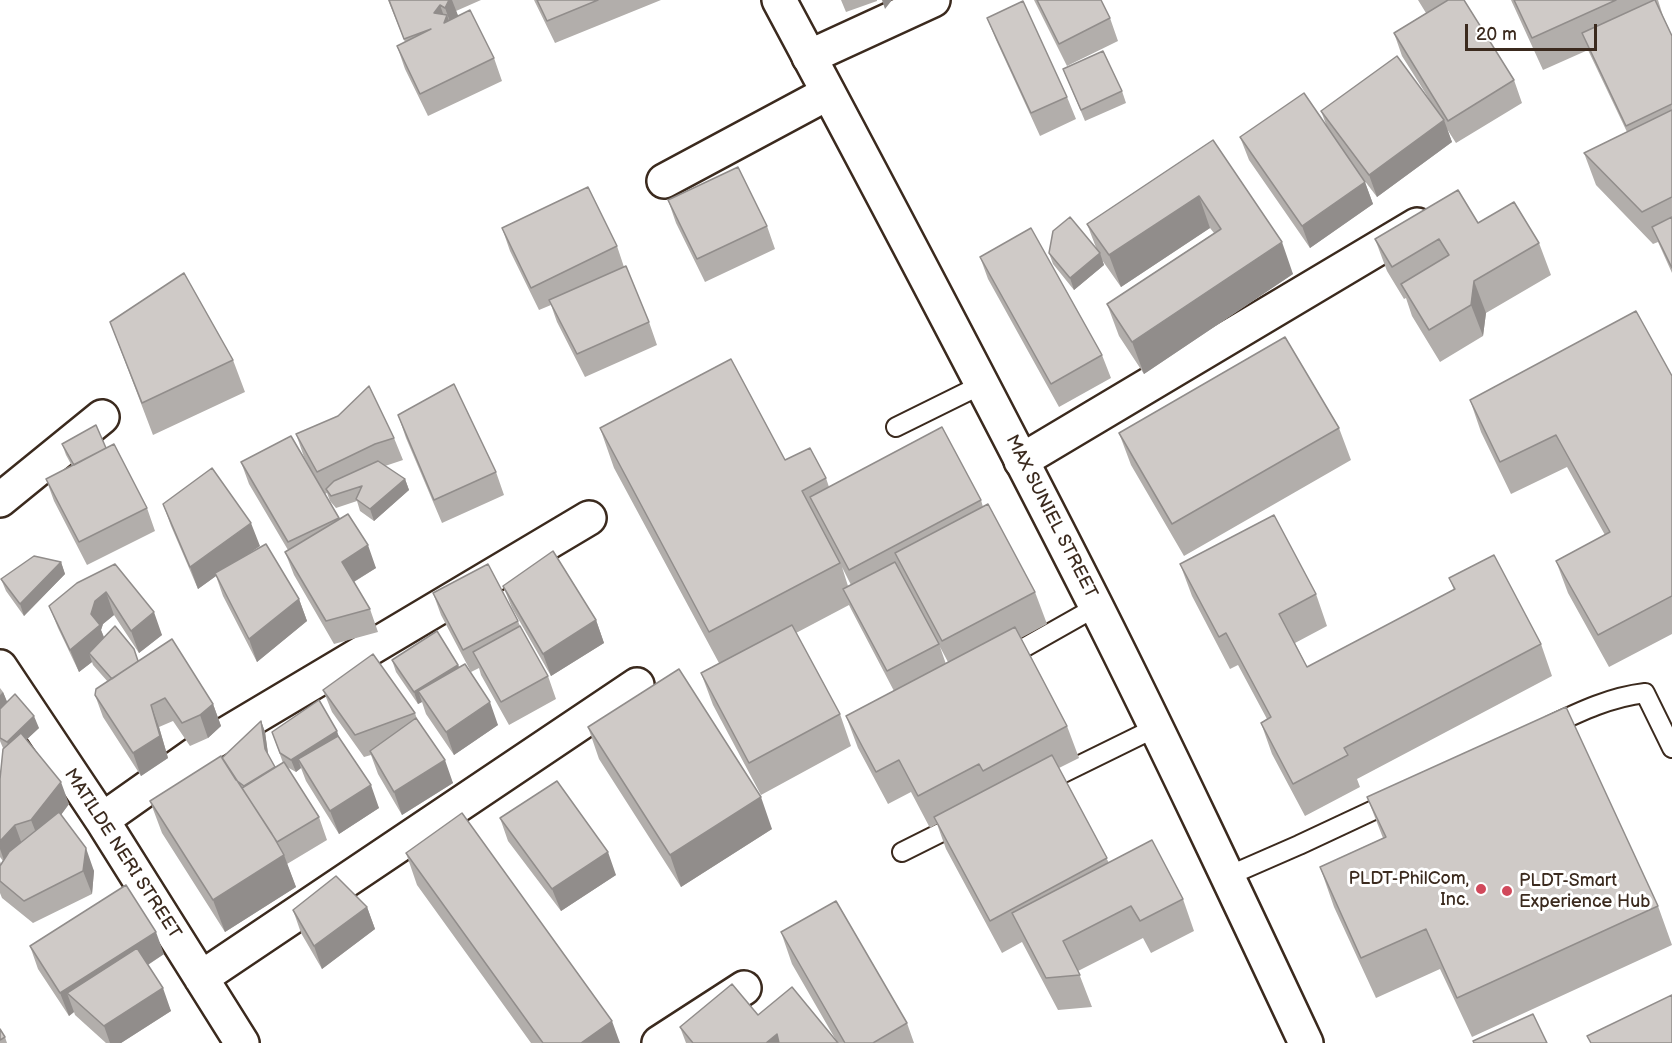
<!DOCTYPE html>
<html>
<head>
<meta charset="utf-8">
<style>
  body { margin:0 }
  #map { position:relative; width:1672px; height:1043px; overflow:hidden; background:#fff; font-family:"Balsamiq Sans",sans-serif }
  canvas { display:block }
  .scale { position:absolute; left:1465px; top:24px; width:132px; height:27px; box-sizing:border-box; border:3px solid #3b2a1e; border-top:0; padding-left:8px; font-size:18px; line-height:21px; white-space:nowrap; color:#3b2a1e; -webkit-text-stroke:4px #fff; paint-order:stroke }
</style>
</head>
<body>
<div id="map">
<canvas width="1672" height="1043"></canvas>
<div class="scale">20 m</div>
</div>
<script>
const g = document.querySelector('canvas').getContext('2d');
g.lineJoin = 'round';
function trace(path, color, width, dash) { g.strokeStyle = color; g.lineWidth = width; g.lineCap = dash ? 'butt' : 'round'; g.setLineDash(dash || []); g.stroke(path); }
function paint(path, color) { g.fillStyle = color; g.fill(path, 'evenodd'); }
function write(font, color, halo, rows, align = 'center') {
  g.font = font + ' "Balsamiq Sans",sans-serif'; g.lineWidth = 6; g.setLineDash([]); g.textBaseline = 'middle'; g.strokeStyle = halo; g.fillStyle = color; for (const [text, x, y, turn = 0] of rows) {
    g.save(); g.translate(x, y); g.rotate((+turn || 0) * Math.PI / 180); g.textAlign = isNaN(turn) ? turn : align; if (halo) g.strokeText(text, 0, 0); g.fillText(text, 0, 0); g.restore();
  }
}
const service = new Path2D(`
  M896 427 983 384
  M1004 659 1096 607
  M1550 726C1581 711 1611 697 1645 693L1672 748
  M1041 784 1155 728
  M902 852 962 822
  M1228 876 1299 845 1393 801`);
const minor = new Path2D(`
  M809 57 933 0
  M664 181 828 93
  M1021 461 1417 225
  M0 500 102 417
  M0 667 102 820 242 1043
  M102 820 211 743 589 518
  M201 978 637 685
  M659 1043 744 988`);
const secondary = new Path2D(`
  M779 0C886 200 992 401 1095 604 1168 749 1237 896 1306 1043`);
const wall = new Path2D(`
  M388 0H481L456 11 458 16 494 58 502 81 428 116 405 69 397 46 405 42Z
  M534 0H661L555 43Z
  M841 0H877V1L846 12Z
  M1034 0H1101L1110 18 1118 41 1067 66Z
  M1418 0H1464L1514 80 1522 103 1456 143 1447 129 1452 142 1377 197 1364 180 1373 204 1310 248 1249 160 1240 137 1327 127 1321 111 1431 102 1402 56 1394 33 1426 13Z
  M1511 0H1658L1663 16 1672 36V273L1658 242 1653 244 1596 185 1584 153 1627 132 1588 50 1543 70Z
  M987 18 1067 97 1076 119 1040 136 996 40Z
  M1063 69 1122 91 1126 103 1085 121Z
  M1213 140 1293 274 1144 374 1119 336 1107 304 1214 233 1210 228 1121 287 1102 260 1104 265 1074 290 1053 264 1049 253 1097 250 1087 224Z
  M668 200 767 226 775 249 705 282 676 223Z
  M1478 223 1539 243 1551 275 1486 313 1483 336 1440 362 1412 316 1406 298 1404 299 1387 271 1375 239Z
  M502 228 617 246 624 267 649 322 657 345 585 377 557 322 551 305 539 310 510 251Z
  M980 257 1102 355 1111 378 1059 407 988 279Z
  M110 322 233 360 245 392 153 435Z
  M1672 376V634L1609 667 1568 593 1556 561 1605 535 1567 467 1511 494 1481 432 1470 400Z
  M398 415 496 472 504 495 442 523 406 438Z
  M600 428 785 460 826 478 829 487 981 500 983 507 1035 592 1047 624 1021 638 1067 726 1079 758 1059 768 1109 863 1183 899 1194 931 1151 953 1143 938 1078 971 1092 1007 1058 1010 1022 942 1002 953 946 849 937 824 930 828 911 792 888 804 858 748 846 716 894 691 852 611 849 605 796 633 840 714 851 746 761 795 713 705 701 673 719 663 614 468ZM842 567 851 585 848 586ZM940 647 948 662 946 664Z
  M1339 428 1351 460 1184 556 1131 465 1119 433Z
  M296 434 394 438 403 460 385 466 405 479 409 490 374 521 360 511 357 501 336 508 330 501 327 493 325 494 339 519 376 568 354 582 370 609 378 632 334 644 294 575 285 552 288 550 249 484 241 462 324 493 304 457Z
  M62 444 106 448 147 508 155 531 87 565 54 501 46 479 72 466 66 455Z
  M163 504 260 546 247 554 299 599 307 621 257 662 223 596 216 576 198 589 171 526Z
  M61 562 65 574 24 616 6 591 1 579Z
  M115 564 162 635 139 653 114 615 103 624 101 630 104 637 138 661 213 704 221 726 208 738 190 746 173 721 159 727 168 758 141 776 103 717 95 695 108 682 93 665 92 662 79 672 58 628 49 606Z
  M1180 564 1316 594 1327 626 1295 643 1307 667 1454 590 1449 578 1541 644 1552 676 1357 779 1360 787 1305 816 1272 754 1261 723 1267 719 1238 665 1230 669 1192 596Z
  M503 586 596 620 604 643 551 676 512 608Z
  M433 593 518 621 520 626 548 676 556 699 509 725 481 675 479 668 471 672 441 615Z
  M392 660 458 665 498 725 454 755 426 714 422 702 418 704 396 672Z
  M0 688 3 692 7 702 39 728 26 740 69 804 61 815 94 871 92 894 33 923 2 898 0 893V861L1 864 3 861 0 857V779L3 748 0 741Z
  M323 690 415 713 417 719 453 783 402 815 378 774 371 755 364 757 332 712Z
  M261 721 265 732 268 755 275 767 283 763 272 732 339 737 379 808 339 834 306 781 301 768 296 772 287 767 319 817 327 840 287 864 296 887 225 932 162 833 150 801 222 758Z
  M588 727 772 829 681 887 599 759Z
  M1367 797 1658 906 1672 945 1472 1037 1440 969 1376 998 1334 907 1320 867 1383 838Z
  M500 818 616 875 561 911 508 841Z
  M406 853 620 1043H531L417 885Z
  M367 907 375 929 322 969 301 933 293 910Z
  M781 932 907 1023 914 1043H686L680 1027 758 1015 837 1042 792 964Z
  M30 946 164 954 148 965 171 1011 121 1043H106L75 1015 74 1012 69 1016 38 969Z
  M0 1029 5 1037 7 1043H0Z`);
const shadedWall = new Path2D(`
  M449 0H452L459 18 453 30 445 8Z
  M882 0H892L885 9Z
  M440 5 445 19 447 15 455 38 434 13Z
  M1444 120 1452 142 1377 197 1369 175Z
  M1365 182 1373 204 1310 248 1302 226Z
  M1199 196 1210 228 1121 287 1109 255Z
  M1282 242 1293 274 1144 374 1132 342Z
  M1100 253 1104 265 1074 290 1070 278Z
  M1474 281 1486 313 1483 336 1471 305Z
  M405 479 409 490 374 521 370 509Z
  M251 523 260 546 216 576 215 573 216 576 198 589 190 567Z
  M368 545 376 568 350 584 342 562Z
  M61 562 65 574 24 616 20 604Z
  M106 592 114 615 103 624 101 630 108 648 89 653 92 662 79 672 70 650 95 601Z
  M299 599 307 621 257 662 249 639Z
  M154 612 162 635 139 653 131 631Z
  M596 620 604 643 551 676 543 654Z
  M458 665 462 677 418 691 422 702 418 704 414 692Z
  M3 692 8 704 0 711V695Z
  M490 702 498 725 454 755 446 732Z
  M213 704 221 726 208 738 200 715Z
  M151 705 159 727 168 758 141 776 133 753Z
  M34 716 39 728 11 754 7 742Z
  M261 721 265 732 269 760 265 749Z
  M337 731 341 743 298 759 301 768 296 772 291 760Z
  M445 760 453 783 402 815 394 792Z
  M61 782 69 804 40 843 31 820Z
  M371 785 379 808 339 834 330 811Z
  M761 797 772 829 681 887 670 855Z
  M15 825 23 847 6 866 0 849V841Z
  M86 848 94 871 92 894 83 871Z
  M608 852 616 875 561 911 552 889Z
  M284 855 296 887 225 932 213 900Z
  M367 907 375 929 322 969 314 946Z
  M156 932 164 954 83 1007 67 993 74 1012 69 1016 60 993Z
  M163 988 171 1011 121 1043H110L104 1026Z
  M612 1021 620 1043H581Z
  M777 1034 780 1043H766Z`);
const building = new Path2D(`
  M389 0H449L445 8 440 5 434 13 447 15 444 23 470 10 494 58 420 94 397 46 431 29 404 39Z
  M537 0H598L547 21Z
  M1037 0H1101L1110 18 1059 44Z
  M1448 0H1464L1514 80 1448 121 1394 33Z
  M1514 0H1616L1532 38Z
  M1654 0H1655L1672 36V104L1626 126 1582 33Z
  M1023 1 1067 97 1031 113 987 18Z
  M1103 51 1122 91 1081 110 1063 69Z
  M1397 56 1444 120 1369 175 1321 111Z
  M1304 93 1365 182 1302 226 1240 137Z
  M1672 110V197L1642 212 1584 153Z
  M1213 140 1282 242 1132 342 1107 304 1221 229 1199 196 1109 255 1087 224Z
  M738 167 767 226 697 259 668 200Z
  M588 187 617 246 531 288 502 228Z
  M1458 190 1478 223 1514 202 1539 243 1474 281 1471 305 1429 330 1401 284 1449 255 1439 239 1392 267 1375 239Z
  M1070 217 1100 253 1070 278 1049 253 1053 231Z
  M1672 217V268L1652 227Z
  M1031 228 1102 355 1051 384 980 257Z
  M626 266 649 322 577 354 549 300Z
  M184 273 233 360 142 403 110 322Z
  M1636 311 1672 376V596L1598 635 1556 561 1610 532 1556 435 1500 462 1470 400Z
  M1285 337 1339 428 1172 524 1119 433Z
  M731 359 785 460 810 448 826 478 802 491 840 563 709 632 600 428Z
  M454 384 496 472 434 500 398 415Z
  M369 386 394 438 375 444 317 472 296 434 338 416Z
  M96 425 106 448 74 465 62 444Z
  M942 427 981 500 849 570 810 497Z
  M291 436 339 518 288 542 241 462Z
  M114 444 147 508 79 542 46 479Z
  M378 461 405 479 370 509 356 499 362 486 331 496 326 489 334 481Z
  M212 468 251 523 190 567 163 504Z
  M988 504 1035 592 942 641 895 553Z
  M348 514 368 545 342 562 370 609 326 621 285 552Z
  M1274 515 1316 594 1279 614 1307 667 1455 589 1449 578 1494 555 1541 644 1344 748 1348 755 1293 784 1261 723 1271 717 1226 633 1219 637 1180 564Z
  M266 544 299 599 249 639 215 573Z
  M553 551 596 620 543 654 503 586Z
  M34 556 61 562 20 604 1 579Z
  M895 562 939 644 887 671 843 589Z
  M115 564 154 612 131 631 106 592 95 601 91 614 100 625 70 650 49 606 77 583Z
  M488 564 518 621 463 650 433 593Z
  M792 625 840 714 749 763 701 673Z
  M115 626 134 649 138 661 112 679 89 653Z
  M520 626 548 676 501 702 473 652Z
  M1015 627 1067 726 983 771 979 764 918 796 899 760 876 772 846 716Z
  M437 631 458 665 414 692 392 660Z
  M172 639 213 704 200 715 182 723 165 698 151 705 160 736 133 753 95 695 96 689Z
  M373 654 415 713 355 735 323 690Z
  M465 664 490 702 446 732 418 691Z
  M679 669 761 797 670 855 588 727Z
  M15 694 34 716 7 742 0 738V709Z
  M319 700 337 731 291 760 280 753 272 732Z
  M1566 707 1658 906 1457 998 1426 929 1361 958 1320 867 1386 837 1367 797Z
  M416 718 445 760 394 792 370 751Z
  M261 721 265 749 275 767 244 786 236 780 222 758Z
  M21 733 61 782 31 820 15 825 0 841V779L3 749Z
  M338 736 371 785 330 811 298 759Z
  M1052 755 1107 858 990 921 934 817Z
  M221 756 272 834 284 855 213 900 150 801Z
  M284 762 319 817 277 842 242 788Z
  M557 781 608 852 552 889 500 818Z
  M59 812 86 848 83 871 24 901 0 881V866L9 852Z
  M462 813 612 1021 581 1043H543L406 853Z
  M1152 840 1183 899 1140 921 1131 906 1063 941 1080 975 1046 978 1012 913Z
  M336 876 367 907 314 946 293 910Z
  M126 885 156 932 60 993 30 946Z
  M836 901 907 1023 873 1043H845L781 932Z
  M137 948 163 988 104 1026 67 993Z
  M732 984 758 1015 792 987 838 1043H779L777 1034 766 1043H693L680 1027Z
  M1672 995V1043H1591L1587 1036Z
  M1533 1014 1547 1043H1474L1473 1041Z
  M0 1029 5 1037 0 1040Z`);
const markers = [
  [1481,889,6,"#d1495b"],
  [1507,891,6,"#d1495b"]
];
const streetNames = [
  ["MAX SUNIEL STREET",1051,517,63],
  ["MATILDE NERI STREET",122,854,57]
];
const poiNames = [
  ["PLDT-PhilCom,",1469,879],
  ["Inc.",1469,900],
  ["PLDT-Smart",1519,881,"left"],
  ["Experience Hub",1519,902,"left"]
];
trace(service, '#3b2a1e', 22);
trace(minor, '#3b2a1e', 38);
trace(secondary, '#3b2a1e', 38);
trace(service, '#fff', 18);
trace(minor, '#fff', 33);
trace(secondary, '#fff', 33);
paint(wall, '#b2aeab');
paint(shadedWall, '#918d8b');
paint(building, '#cfcac7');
trace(building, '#918d8b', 1.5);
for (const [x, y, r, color] of markers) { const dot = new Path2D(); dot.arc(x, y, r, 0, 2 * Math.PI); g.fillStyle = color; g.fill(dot); trace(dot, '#fff', 2); }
write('18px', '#3b2a1e', '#fff', streetNames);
write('18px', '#3b2a1e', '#fff', poiNames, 'right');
</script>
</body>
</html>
